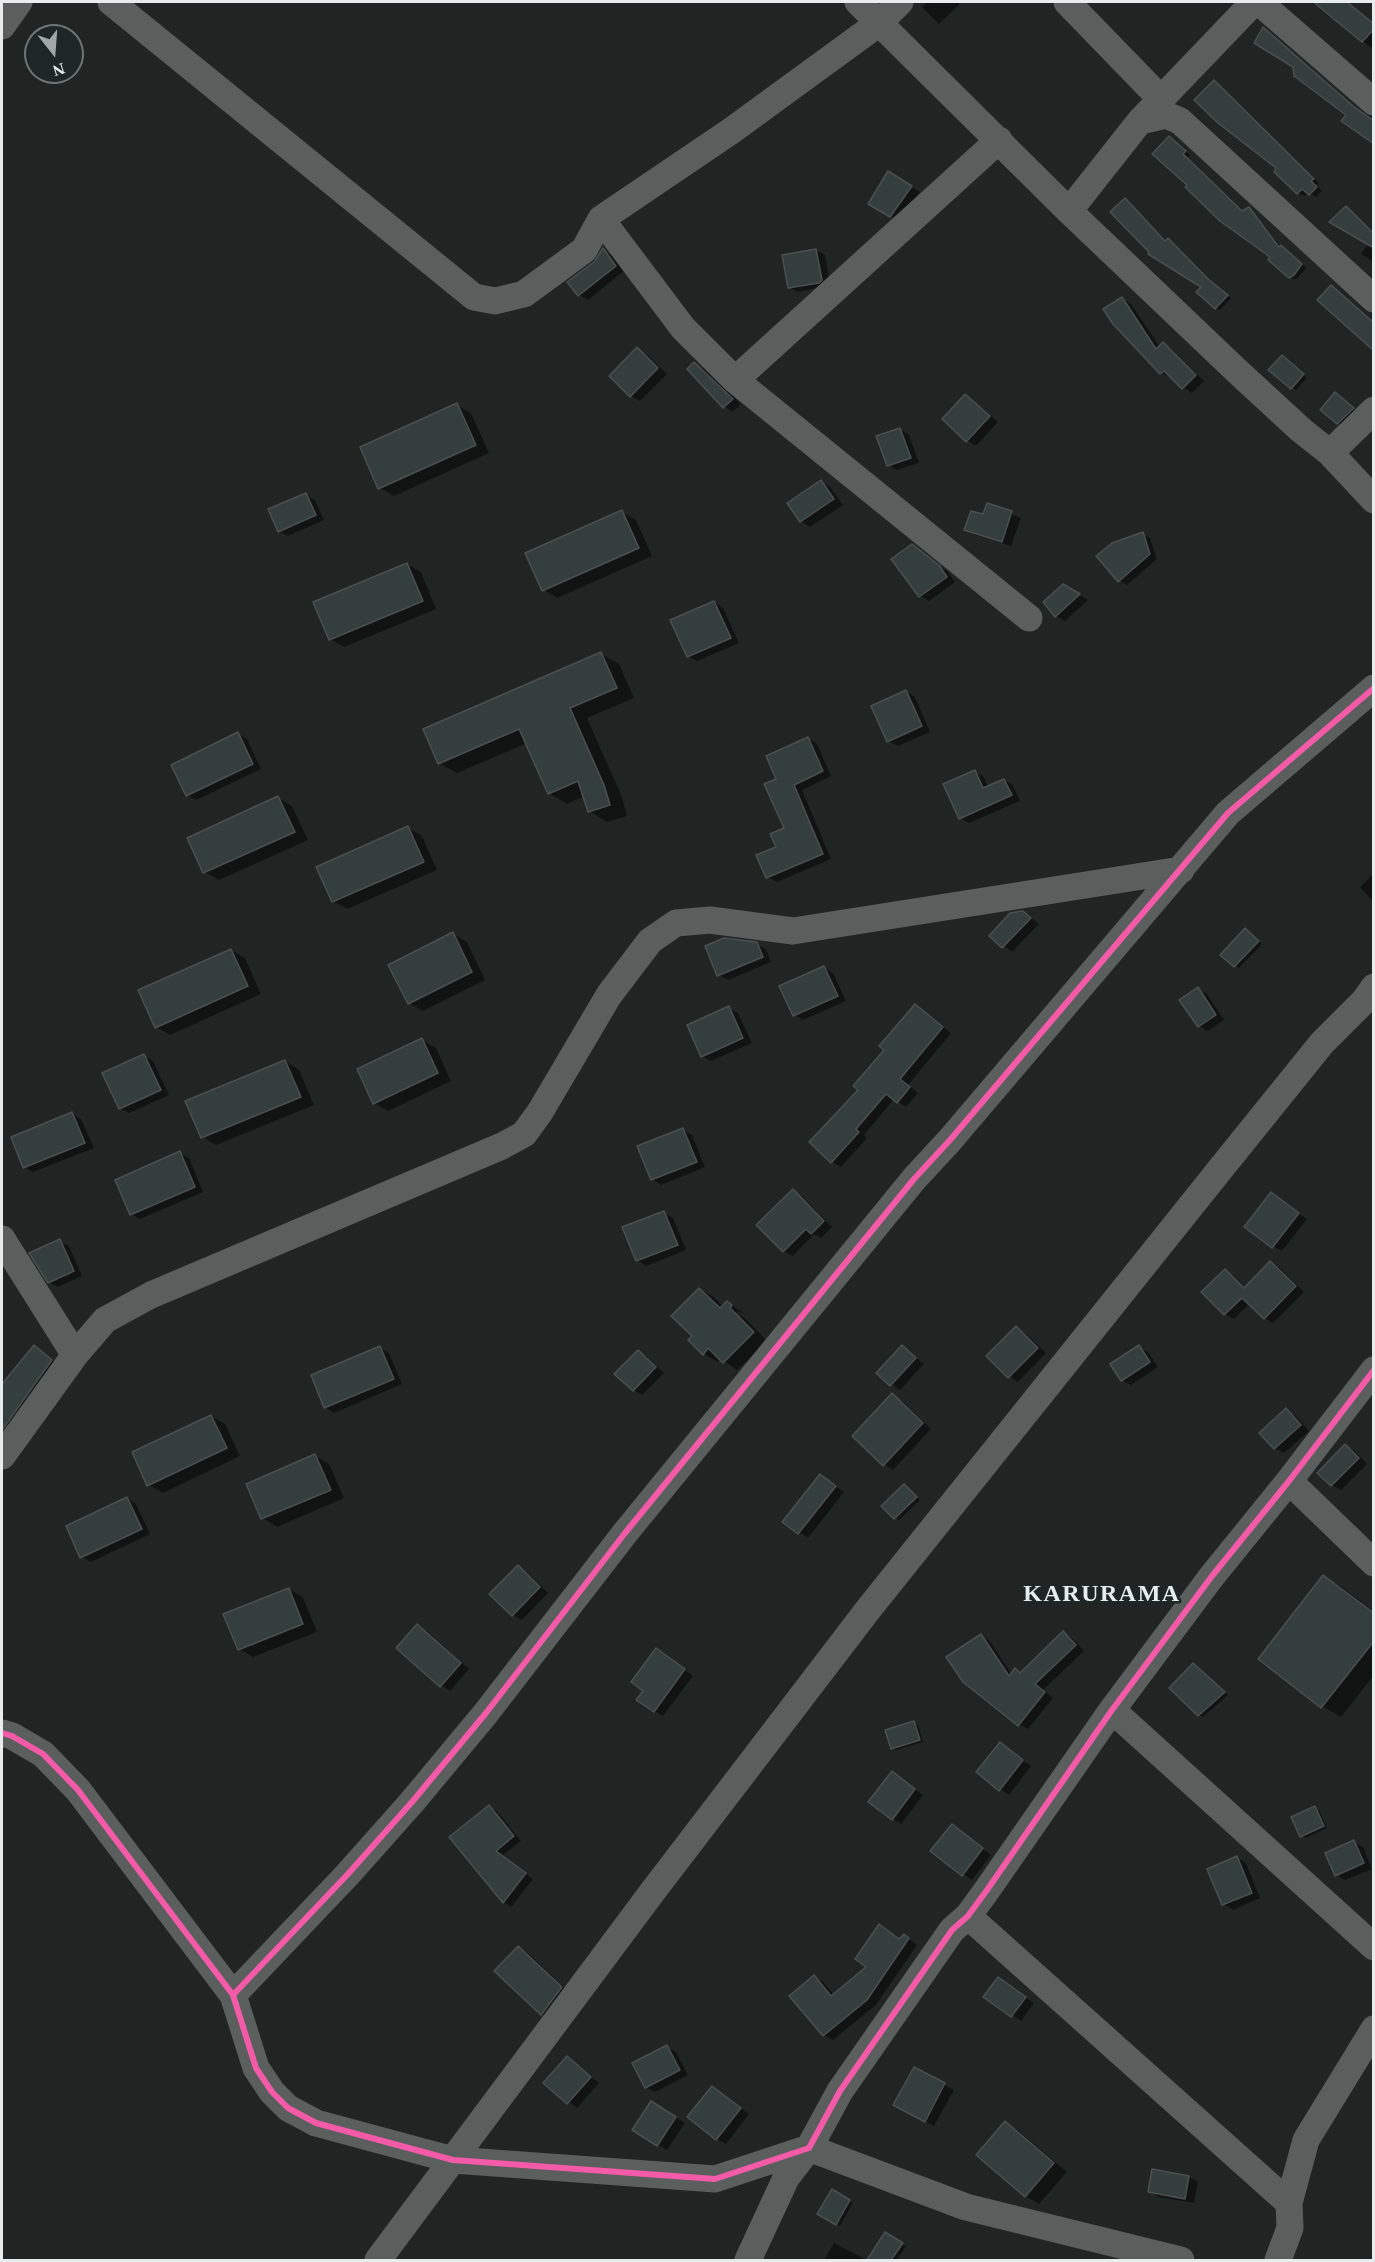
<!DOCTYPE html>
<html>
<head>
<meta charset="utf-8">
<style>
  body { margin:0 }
  #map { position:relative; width:1375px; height:2262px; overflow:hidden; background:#202524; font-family:Georgia,serif }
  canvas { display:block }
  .frame { position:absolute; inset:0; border:3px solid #e7edec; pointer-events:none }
  .north { position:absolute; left:24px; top:24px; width:60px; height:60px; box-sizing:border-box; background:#1e2725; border:2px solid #6e7675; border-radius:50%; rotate:163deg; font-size:16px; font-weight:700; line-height:24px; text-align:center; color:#e7edec }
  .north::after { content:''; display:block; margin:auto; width:21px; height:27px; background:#a1a7a6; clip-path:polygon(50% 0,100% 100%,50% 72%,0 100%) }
</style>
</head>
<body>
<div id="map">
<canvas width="1375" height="2262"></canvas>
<div class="frame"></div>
<div class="north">N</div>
</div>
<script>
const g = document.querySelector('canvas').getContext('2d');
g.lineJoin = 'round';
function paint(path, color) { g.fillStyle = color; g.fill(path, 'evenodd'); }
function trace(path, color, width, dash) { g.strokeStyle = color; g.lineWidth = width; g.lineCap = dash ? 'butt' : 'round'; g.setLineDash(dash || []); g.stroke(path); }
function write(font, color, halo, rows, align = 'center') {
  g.font = font + ' Georgia,serif'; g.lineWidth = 5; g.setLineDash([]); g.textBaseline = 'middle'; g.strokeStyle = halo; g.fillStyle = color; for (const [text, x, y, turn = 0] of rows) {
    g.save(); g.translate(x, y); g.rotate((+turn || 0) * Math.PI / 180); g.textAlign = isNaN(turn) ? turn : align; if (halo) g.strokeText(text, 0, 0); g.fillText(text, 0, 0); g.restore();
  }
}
const shadow = new Path2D(`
  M928 2H957L960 4 939 24 922 7Z
  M1311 2H1344L1374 25V50L1335 18 1334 19 1328 16Z
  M1214 82 1220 86 1319 183 1317 185 1322 191 1316 197 1309 192 1305 196 1298 193Z
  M1175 141 1190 155 1188 158 1244 212 1249 208 1254 212 1280 246 1307 268 1295 280 1290 277 1272 257 1189 185Z
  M888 173 920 192 900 221 870 203Z
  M1125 200 1166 241 1169 240 1173 242 1212 283 1231 298 1220 310 1216 308 1203 287Z
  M1374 236V262L1361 254Z
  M604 250 612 255 624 271 588 300 579 295Z
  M816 250 825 255 830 285 798 292 789 287Z
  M1332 287 1374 322V349Z
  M1122 298 1131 304 1160 347 1163 344 1172 349 1204 381 1192 393 1183 387 1172 377 1171 378 1161 373Z
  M637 349 646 354 667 374 640 401 631 396Z
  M1286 359 1307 378 1296 390 1292 388Z
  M695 364 704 369 741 404 733 412 724 406Z
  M965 396 974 401 998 422 976 446 967 440Z
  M1339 396 1357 411 1342 425 1338 423Z
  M457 405 471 413 489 453 394 496 380 488Z
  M900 429 909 435 919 463 897 470 888 465Z
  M821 481 830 487 843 505 810 527 801 521 789 503Z
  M306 495 315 500 324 520 288 536 279 531Z
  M988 505 1021 518 1011 546 975 535 966 530 984 516Z
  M622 512 636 520 652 556 557 598 543 589Z
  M1142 534 1150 538 1157 559 1127 585 1119 580Z
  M912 545 948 572 955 582 929 601 920 596Z
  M407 564 421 572 436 609 344 647 330 639Z
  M1063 585 1088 600 1065 621 1056 616 1045 602Z
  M714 602 723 608 739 643 697 661 688 656Z
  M601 654 619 664 634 698 587 718 622 797 627 816 607 822 589 811 585 796 567 804 549 793 527 743 457 773 439 763Z
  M906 692 915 697 930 732 898 746 888 741Z
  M238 734 247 739 261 769 196 800 187 795Z
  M808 738 817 744 831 776 802 790 831 859 777 882 768 877 786 829 778 779Z
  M975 772 984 777 988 787 1004 780 1013 785 1020 801 969 823 960 818Z
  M278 798 292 806 308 840 219 880 205 872Z
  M408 828 422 836 437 870 347 909 333 901Z
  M1373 874 1374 875V902L1360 887Z
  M1023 912 1039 924 1012 952 991 936Z
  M1249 932 1262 944 1239 968 1222 955Z
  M453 934 467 942 485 980 423 1011 409 1003Z
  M756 944 766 949 771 962 728 980 719 975Z
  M231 950 245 958 261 994 170 1035 156 1027Z
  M824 968 833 973 846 1001 803 1020 794 1015Z
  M1198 989 1207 994 1224 1020 1208 1031 1199 1026Z
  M915 1005 951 1033 908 1085 918 1093 906 1107 894 1099 864 1135 867 1138 841 1167 832 1162 811 1142 860 1090Z
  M729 1008 738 1013 752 1043 711 1061 702 1056Z
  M422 1040 436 1048 451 1081 388 1111 374 1103Z
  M144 1056 153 1061 169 1095 129 1113 120 1108Z
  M285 1061 299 1070 314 1105 216 1145 202 1137Z
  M72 1114 81 1119 94 1148 33 1172 24 1167Z
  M683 1129 692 1135 705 1167 661 1185 652 1179Z
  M179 1153 189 1158 203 1192 140 1219 131 1214Z
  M793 1191 802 1196 832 1227 821 1238 814 1234 793 1256 784 1251Z
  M1272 1194 1307 1219 1282 1251 1273 1246Z
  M664 1213 673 1218 686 1250 646 1266 637 1260Z
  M59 1241 69 1246 82 1276 58 1287 49 1282Z
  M1271 1263 1280 1268 1304 1292 1273 1323 1264 1318 1250 1303 1234 1319 1225 1314V1271L1234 1276 1246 1288Z
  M700 1289 714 1297 723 1307 727 1303 741 1311 745 1315 738 1311 736 1313 745 1318 767 1341 737 1370 720 1358 718 1362 704 1354 690 1340 694 1336Z
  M1016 1328 1025 1333 1046 1353 1018 1382 1009 1376Z
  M35 1347 60 1366 14 1430 2 1421V1386Z
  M902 1347 924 1364 900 1390 878 1373Z
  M1139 1347 1148 1352 1158 1367 1131 1385 1122 1380Z
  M380 1348 389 1353 402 1384 334 1413 325 1407Z
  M638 1352 647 1357 664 1373 642 1395 633 1390Z
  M892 1395 901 1400 931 1429 893 1470 884 1464Z
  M1287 1410 1296 1416 1309 1431 1284 1453 1275 1448Z
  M211 1416 225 1424 240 1456 163 1493 149 1485Z
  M1346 1446 1355 1451 1367 1464 1341 1490 1332 1485Z
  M315 1456 329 1464 344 1498 277 1527 263 1518 248 1485Z
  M821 1476 844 1492 808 1538 784 1522Z
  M908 1488 920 1500 899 1520 883 1506Z
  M127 1498 136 1504 150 1534 91 1562 82 1557Z
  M518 1567 527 1572 548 1593 522 1620 513 1615 491 1594Z
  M1324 1577 1342 1587 1374 1611V1675L1341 1717 1322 1706Z
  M289 1589 303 1597 317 1632 253 1657 239 1649Z
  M418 1626 427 1631 469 1669 450 1691 441 1685Z
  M1063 1633 1072 1638 1084 1651 1043 1690 1053 1698 1028 1729 1019 1724 981 1636 990 1641 1012 1675 1021 1674Z
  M666 1656 693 1676 663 1716 654 1711 645 1690Z
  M1193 1665 1228 1695 1203 1717 1199 1715Z
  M914 1723 918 1725 923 1742 896 1750 892 1748Z
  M1000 1744 1031 1766 1009 1795 1000 1789Z
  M901 1778 923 1795 901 1824 892 1818Z
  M489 1807 497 1811 521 1841 502 1856 533 1879 511 1907 504 1902 451 1837Z
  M1315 1808 1319 1810 1327 1828 1306 1838 1302 1836Z
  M952 1826 991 1855 972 1880 963 1874Z
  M1354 1842 1363 1847 1372 1869 1345 1880 1336 1875Z
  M1237 1858 1246 1863 1260 1898 1233 1910 1224 1904 1209 1870Z
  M888 1931 900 1940 905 1936 917 1945 876 2005 833 2040 824 2035 814 1977 823 1982 834 1995 868 1967Z
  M519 1948 528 1953 570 1993 551 2019 542 2014Z
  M1007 1984 1034 2003 1021 2021 985 1996Z
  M667 2047 676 2052 688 2075 655 2092 646 2087Z
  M567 2058 599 2083 577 2108 545 2083Z
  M914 2069 954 2090 934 2126 904 2110Z
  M713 2087 749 2114 726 2144 717 2139Z
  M661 2108 685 2123 667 2150 634 2130Z
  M1005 2123 1019 2131 1067 2172 1039 2204 1025 2196Z
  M1189 2177 1198 2182 1194 2203 1159 2197 1150 2192Z
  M832 2191 853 2203 840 2226 819 2214Z
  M885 2234 906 2246 897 2260H869Z
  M834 2243 861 2257 867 2260H824Z`);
const building = new Path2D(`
  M1313 2H1347L1374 24V29L1362 42Z
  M1263 27 1353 106 1374 121V144L1341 121 1346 115 1294 76 1293 67 1254 43Z
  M1214 80 1314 179 1311 181 1317 187 1309 195 1302 189 1297 194 1274 172 1276 168 1218 123 1194 100Z
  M1169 136 1186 151 1183 154 1242 211 1249 207 1279 247 1281 245 1302 264 1294 275 1289 278 1268 260 1270 257 1220 221 1185 187 1187 185 1152 154Z
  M888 171 912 186 890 217 868 204Z
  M1125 198 1165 241 1168 238 1208 279 1228 295 1215 309 1196 292 1201 287 1148 254 1149 252 1110 212Z
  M1346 206 1374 234V248L1329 222Z
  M603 248 616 266 578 296 567 282 594 262Z
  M816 249 822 280 819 283 788 288 782 255Z
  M1331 285 1374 323V351L1317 300Z
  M1122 297 1156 349 1163 342 1196 375 1182 389 1164 371 1160 374 1113 324 1103 309Z
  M637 347 658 368 630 397 609 376Z
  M1282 355 1304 374 1291 389 1268 370Z
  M694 362 733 399 723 408 687 369Z
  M1335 392 1354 408 1337 424 1320 410Z
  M965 394 990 416 966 442 942 419Z
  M457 403 476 445 378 489 360 447Z
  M900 428 911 458 887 466 876 436Z
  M821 480 834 499 800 522 787 503Z
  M306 493 316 515 278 532 268 509Z
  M987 503 1012 511 1002 542 964 530 971 511 983 514Z
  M622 510 639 548 542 591 525 553Z
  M1143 532 1150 554 1118 582 1096 556 1112 543Z
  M912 544 939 565 947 577 919 597 891 559Z
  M407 563 423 601 329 640 313 602Z
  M1063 584 1080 594 1055 617 1043 602Z
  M714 601 731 638 687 657 670 620Z
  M601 652 617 688 570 708 604 785 610 805 588 812 578 781 548 794 519 729 438 764 423 729Z
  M906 690 922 726 887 742 871 706Z
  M238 732 253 764 186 796 171 765Z
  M808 737 823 771 794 785 823 854 766 878 756 855 776 847 770 834 784 828 764 784 776 779 766 756Z
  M975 770 983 788 1004 779 1012 795 959 819 943 784Z
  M278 796 295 832 203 873 187 838Z
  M408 826 424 862 332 902 316 867Z
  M1023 911 1031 918 1002 948 989 936 1010 913Z
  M1245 928 1259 941 1234 967 1220 955Z
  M453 932 472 972 408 1004 388 965Z
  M724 938 757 942 763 957 717 976 705 946Z
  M231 949 248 986 155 1028 138 990Z
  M824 966 838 996 793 1016 779 986Z
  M1198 987 1216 1015 1198 1027 1179 1000Z
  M915 1004 943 1027 900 1079 910 1087 897 1103 886 1094 856 1129 859 1132 831 1163 809 1142 858 1090 853 1086 884 1050 879 1046Z
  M729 1006 743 1038 701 1057 687 1025Z
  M422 1038 438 1073 373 1104 357 1069Z
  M144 1054 161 1090 119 1109 102 1073Z
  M285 1060 301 1097 201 1138 185 1101Z
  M72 1112 85 1143 23 1168 11 1137Z
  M683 1128 697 1162 651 1180 637 1146Z
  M180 1151 195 1187 130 1215 115 1180Z
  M793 1189 824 1221 811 1234 806 1229 783 1252 756 1225Z
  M1271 1192 1299 1213 1272 1248 1244 1227Z
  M664 1211 678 1245 636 1261 622 1227Z
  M60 1239 74 1271 48 1283 29 1253Z
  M1270 1261 1296 1286 1264 1319 1242 1298 1224 1315 1201 1292 1225 1269 1244 1288Z
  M699 1288 720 1308 727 1301 732 1305 730 1308 754 1332 723 1363 708 1348 703 1355 688 1340 692 1336 671 1316Z
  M1016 1326 1038 1348 1008 1378 986 1356Z
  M34 1345 52 1360 2 1430V1384Z
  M902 1345 916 1358 890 1386 876 1373Z
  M1139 1345 1150 1362 1121 1381 1110 1364Z
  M380 1346 394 1379 324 1408 311 1375Z
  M638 1350 656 1367 633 1391 614 1374Z
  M892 1393 923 1423 883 1466 852 1436Z
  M1286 1408 1301 1425 1274 1449 1259 1433Z
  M211 1415 227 1448 147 1486 132 1452Z
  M1345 1444 1359 1458 1331 1486 1317 1473Z
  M315 1454 331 1490 261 1519 246 1484Z
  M820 1474 836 1486 798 1534 782 1522Z
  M904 1484 917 1497 894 1519 881 1506Z
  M127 1497 142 1529 80 1558 66 1526Z
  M518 1565 540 1587 512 1616 489 1594Z
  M1323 1575 1374 1613V1641L1321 1708 1258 1659Z
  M289 1588 303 1624 238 1650 223 1614Z
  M417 1624 461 1663 440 1687 396 1648Z
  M1063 1631 1076 1645 1035 1684 1045 1692 1018 1726 963 1682 946 1657 981 1634 1009 1676 1015 1668 1020 1673Z
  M656 1648 685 1669 654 1712 636 1700 643 1691 631 1682Z
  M1193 1663 1225 1692 1198 1716 1169 1688Z
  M914 1721 920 1740 891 1749 885 1730Z
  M1000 1742 1023 1760 999 1791 976 1772Z
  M892 1771 915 1789 892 1820 868 1802Z
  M489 1805 514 1836 496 1851 526 1873 503 1903 449 1837Z
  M1315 1806 1324 1826 1300 1837 1291 1817Z
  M952 1824 983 1848 962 1876 930 1851Z
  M1354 1840 1364 1863 1335 1876 1325 1853Z
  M1237 1856 1252 1893 1222 1905 1207 1869Z
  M879 1924 899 1939 904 1934 909 1938 867 2000 823 2036 789 1996 814 1975 831 1996 866 1967 855 1959Z
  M518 1946 562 1987 541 2015 494 1971Z
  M998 1977 1026 1997 1011 2017 983 1997Z
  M667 2045 680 2070 645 2088 632 2063Z
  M567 2056 591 2077 567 2104 543 2083Z
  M914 2067 945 2083 925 2122 893 2105Z
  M712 2086 741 2108 716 2140 687 2117Z
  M651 2101 676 2117 657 2146 632 2130Z
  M1005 2121 1054 2163 1025 2197 976 2155Z
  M1152 2169 1189 2176 1185 2199 1148 2192Z
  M832 2189 850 2200 836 2225 817 2214Z
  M885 2232 903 2243 891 2260H867Z`);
const minor = new Path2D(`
  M111 2 474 297 495 301 524 294 584 250 601 219 731 131 879 23 900 2
  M858 2 1069 211 1237 371 1301 430 1330 453 1374 500
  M1067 2 1161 99
  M1259 2 1374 102
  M2 26 19 2
  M1140 121 1254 2
  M1069 211 1140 121 1166 115 1180 121 1374 299
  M601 219 683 328 735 380 1029 618
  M735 380 999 140
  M1330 453 1374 410
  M2 1239 75 1355
  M2 1456 75 1355 105 1320 151 1295 502 1146 524 1134 540 1112 609 995 650 941 676 923 710 920 793 931 1181 870
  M1289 1481 1374 1563
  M1112 1710 1374 1947
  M2 1733 12 1736 43 1754 78 1790 233 1995 256 2068 272 2092 288 2108 316 2123 453 2160 715 2179 809 2148 840 2091 952 1930 968 1916 987 1890 1112 1710 1212 1576 1289 1481 1374 1370
  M968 1916 1289 2203
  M233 1995 348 1874 412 1802 486 1713 625 1533 914 1179 950 1140 1228 813 1374 688
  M378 2260 653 1891 867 1611 1222 1167 1322 1043 1364 1001 1374 987
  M748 2260 786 2178 809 2148 966 2207 1181 2260
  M1278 2260 1290 2228 1289 2203 1306 2140 1374 2029`);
const cycleway = new Path2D(`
  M2 1733 12 1736 43 1754 78 1790 233 1995 256 2068 272 2092 288 2108 316 2123 453 2160 715 2179 809 2148 840 2091 952 1930 968 1916 987 1890 1112 1710 1212 1576 1289 1481 1374 1370
  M233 1995 348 1874 412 1802 486 1713 625 1533 914 1179 950 1140 1228 813 1374 688`);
const districtNames = [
  ["KARURAMA",1102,1595]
];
paint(shadow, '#0007');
paint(building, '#343e3c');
trace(building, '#4b504f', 1.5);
trace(minor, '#5a5e5d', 27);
trace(cycleway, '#f35aa7', 6);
g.letterSpacing = '1.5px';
write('bold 24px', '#e7edec', '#1e2725', districtNames);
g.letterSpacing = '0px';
</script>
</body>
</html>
